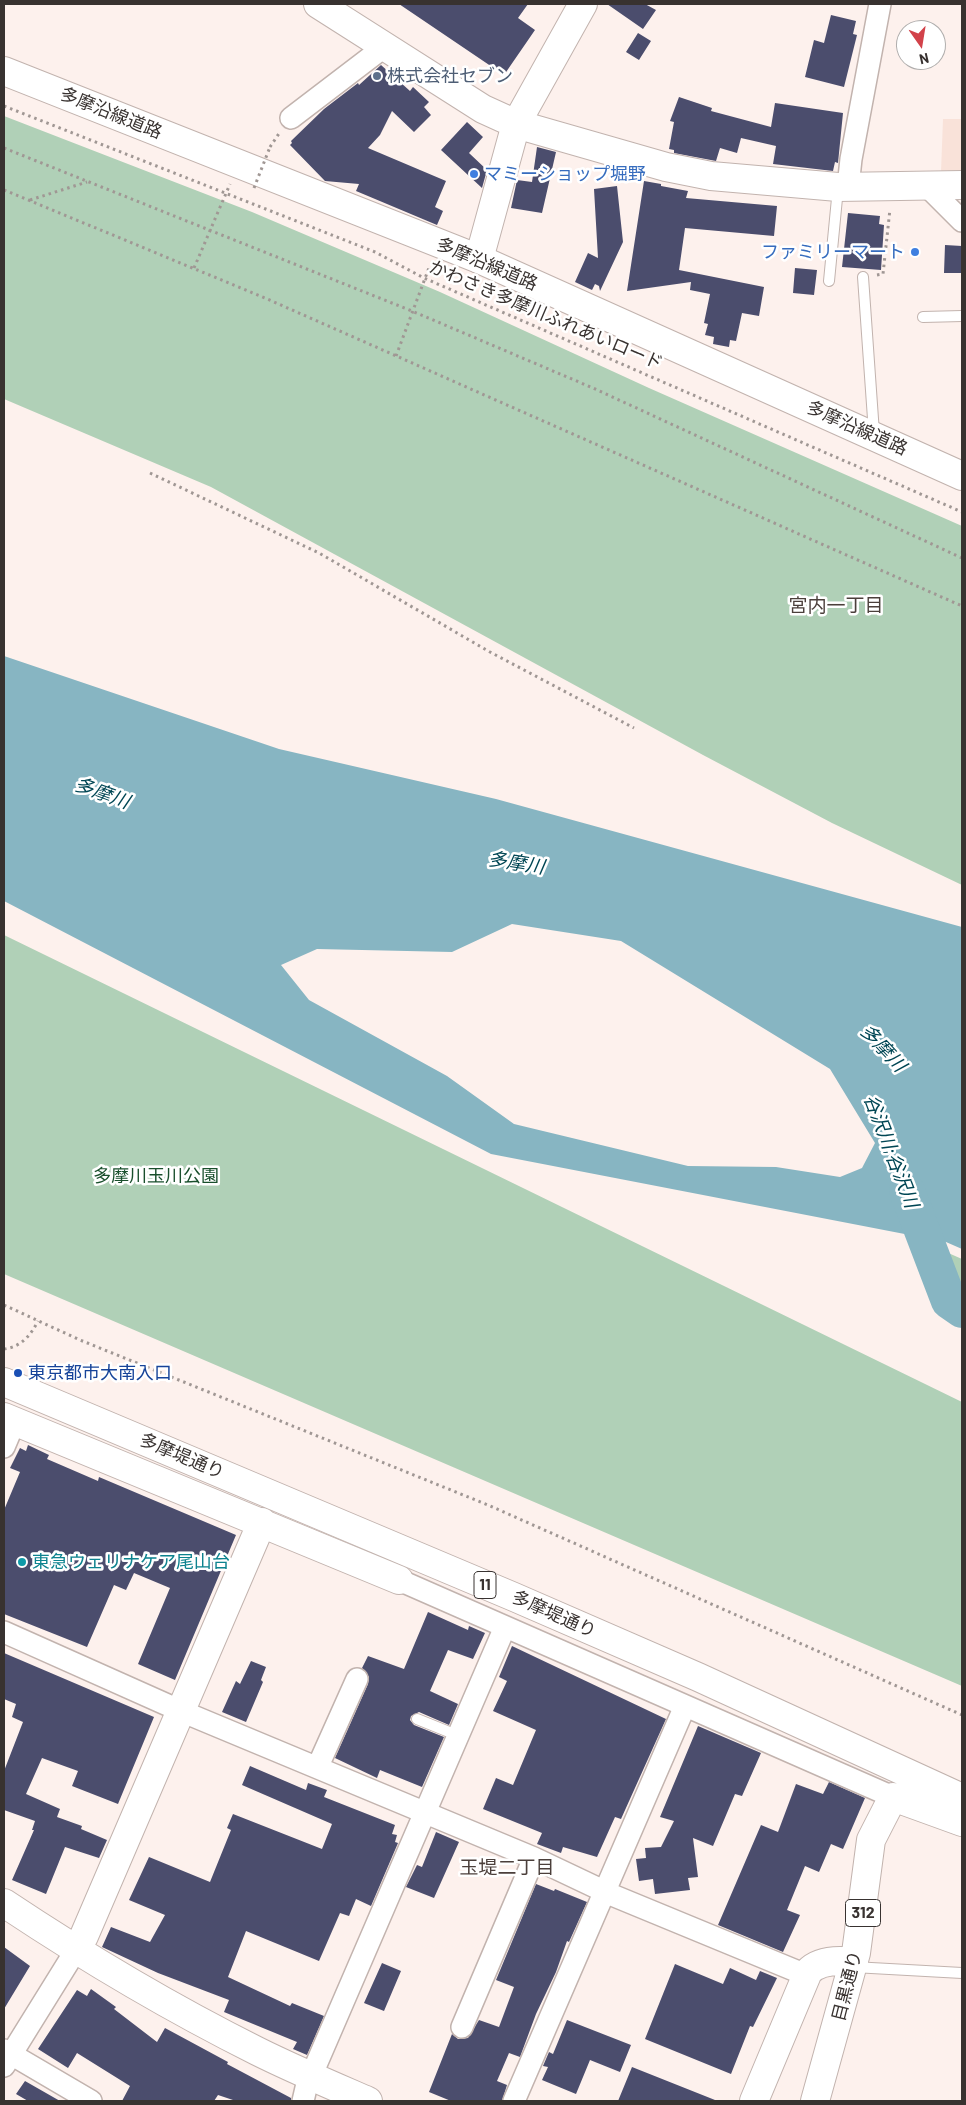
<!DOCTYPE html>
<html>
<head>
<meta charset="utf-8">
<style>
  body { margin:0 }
  #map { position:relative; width:966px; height:2105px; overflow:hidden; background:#fdf1ed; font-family:Barlow,sans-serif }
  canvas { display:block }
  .frame { position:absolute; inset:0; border:5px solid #383230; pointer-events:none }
  .north { position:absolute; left:896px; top:20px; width:50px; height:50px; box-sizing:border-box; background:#fff; border:1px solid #afadac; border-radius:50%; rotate:167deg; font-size:14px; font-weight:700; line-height:20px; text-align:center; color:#383230 }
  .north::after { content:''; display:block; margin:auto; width:18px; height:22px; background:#d2424a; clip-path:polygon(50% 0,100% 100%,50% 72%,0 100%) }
</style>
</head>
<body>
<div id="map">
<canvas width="966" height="2105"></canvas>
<div class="frame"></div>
<div class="north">N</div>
</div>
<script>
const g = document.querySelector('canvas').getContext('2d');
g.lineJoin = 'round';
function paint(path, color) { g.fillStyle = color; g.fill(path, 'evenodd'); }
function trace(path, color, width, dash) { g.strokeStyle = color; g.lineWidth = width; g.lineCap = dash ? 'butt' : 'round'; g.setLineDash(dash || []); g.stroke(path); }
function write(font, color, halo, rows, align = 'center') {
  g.font = font + ' Barlow,"Noto Sans JP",sans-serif'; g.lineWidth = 5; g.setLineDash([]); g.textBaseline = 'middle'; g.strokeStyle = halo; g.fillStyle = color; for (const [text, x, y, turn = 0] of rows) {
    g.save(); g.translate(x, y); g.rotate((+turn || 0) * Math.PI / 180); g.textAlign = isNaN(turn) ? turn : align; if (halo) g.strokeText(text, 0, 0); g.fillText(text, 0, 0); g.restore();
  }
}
const built = new Path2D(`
  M943 119H962V171L941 172Z`);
const green = new Path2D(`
  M4 116 252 212 440 292 649 388 962 526V885L832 823 703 755 211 487 4 399Z
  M4 935 962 1402V1686L4 1274Z
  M946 1252 962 1259V1293L942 1259Z`);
const water = new Path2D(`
  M4 656 279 749 496 799 962 927V1249L946 1242 491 1154 4 901ZM512 924 621 941 830 1069 875 1143 862 1168 840 1177 776 1167 688 1166 514 1124 447 1076 309 1000 281 965 317 949 452 952Z`);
const river = new Path2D(`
  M907 1191 949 1301 962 1310`);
const building = new Path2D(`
  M399 4H528L518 18 535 30 504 75Z
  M607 4H645L656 10 643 29Z
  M831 15 856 21 853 34 857 35 844 87 805 77 814 40 824 43Z
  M638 33 651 41 639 60 626 52Z
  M381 65 410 91 413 87 429 102 424 107 431 115 414 132 392 111 380 135 368 148 446 181 435 207 443 211 437 225 356 191 359 184 325 181 290 145 292 143 291 141 324 109 358 83 359 85Z
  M679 97 712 108 711 111 771 127 775 103 843 113 838 163 835 162 833 171 773 164 776 146 741 138 737 153 720 148 716 161 674 153V150L669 149 674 122 670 121Z
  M467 122 483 137 469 153 487 170 482 188 441 150Z
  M537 147 556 152 542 213 511 208 517 180 532 182Z
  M644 181 661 184V186L688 191 686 198 777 206 774 236 685 228 679 270 764 287 759 316 742 313 736 341 730 340 729 347 713 344 714 337 705 335 708 324 704 323 710 294 690 290 691 282 627 291Z
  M617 186 623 242 600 291 599 286 595 284 592 290 575 282 588 253 598 258 594 189Z
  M848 213 880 216 879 224 884 225 881 270 842 267Z
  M945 245 962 246V273H944Z
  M795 268 817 270 814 295 793 293Z
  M28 1445 49 1455 47 1459 98 1481 99 1477 236 1535 175 1680 138 1664 170 1588 134 1573 126 1590 114 1585 87 1647 4 1614V1510L20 1472 10 1468 20 1448 26 1451Z
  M428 1612 468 1630 469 1626 485 1633 473 1659 448 1650 430 1691 458 1704 449 1725 419 1712 411 1716 410 1720 414 1725 444 1737 422 1787 380 1770 377 1778 335 1758 368 1684 369 1677 362 1668 368 1656 404 1669Z
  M512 1646 666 1719 621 1819 615 1817 597 1857 563 1847 561 1853 537 1844 542 1833 483 1809 496 1778 513 1785 536 1730 493 1711 507 1681 499 1677Z
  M4 1653 154 1717 118 1804 72 1786 78 1771 42 1758 26 1794 60 1809 57 1817 82 1826 81 1829 107 1840 99 1858 65 1847 46 1894 12 1880 34 1830H32L35 1821 4 1810V1771L23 1722 12 1717 16 1704 4 1699Z
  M251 1661 266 1667 261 1680 263 1682 246 1722 222 1712 236 1681 240 1684Z
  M698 1726 761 1753 742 1796 735 1794 713 1846 693 1838 698 1877 688 1878 690 1890 655 1894 653 1879 639 1881 636 1859 646 1858 645 1848 661 1847 674 1821 660 1817Z
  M250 1766 306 1790 308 1783 327 1790 324 1797 395 1825 392 1834 397 1835 395 1842 398 1843 371 1906 356 1899 349 1916 340 1913 319 1961 246 1931 228 1977 290 2006 292 2003 324 2016 307 2055 293 2049 297 2042 224 2012 229 2000 158 1973 102 1947 111 1927 150 1942 165 1915 129 1900 149 1857 210 1882 231 1830 227 1828 233 1814 322 1849 332 1824 242 1785Z
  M829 1782 865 1798 843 1849 831 1844 819 1872 805 1866 787 1910 800 1915 783 1952 718 1925 761 1825 778 1832 796 1784 823 1794Z
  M436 1832 459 1842 434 1898 406 1887 417 1865 422 1867Z
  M536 1884 554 1891 555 1889 587 1902 569 1942 567 1941 556 1972 536 2014 520 2057 509 2053 497 2081 507 2085 502 2101H451L429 2092 452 2034 458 2039 468 2038 479 2020 499 2027 514 1987 496 1980Z
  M4 1947 30 1966 4 2009Z
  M382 1963 401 1971 384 2011 364 2003Z
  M675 1964 723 1984 730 1968 756 1980 760 1971 777 1978 753 2027 750 2026 731 2074 645 2039Z
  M91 1989 116 2007 114 2009 157 2042 165 2028 228 2062 227 2064 291 2098V2101H236L218 2095 214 2101H122L130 2086 77 2053 68 2068 38 2049 77 1990 87 1996Z
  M567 2020 631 2045 620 2072 590 2060 576 2094 542 2080 548 2067 543 2066 549 2052 553 2054Z
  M632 2067 715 2100V2101H618Z
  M25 2081 60 2101H28L16 2094Z`);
const path = new Path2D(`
  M4 106 375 252 424 278 962 512
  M270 147 280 132
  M4 148 412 311 593 388 962 558
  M4 190 265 298 962 606
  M30 200 87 182
  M194 268 230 184
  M877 275 883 274 890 209
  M396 356 430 265
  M150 473 319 553 490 652 634 728
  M4 1305 80 1340 488 1505 962 1715
  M4 1349C21 1347 31 1335 38 1321`);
const lane = new Path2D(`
  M863 277 874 433
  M829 281 838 188
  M923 317 962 316
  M417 1719 459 1736
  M853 1967 962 1973`);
const street = new Path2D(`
  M291 118 384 47
  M927 186 962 221
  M848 187 851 159 880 4
  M4 1447 15 1421
  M399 1580 893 1797
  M4 1632 181 1711 534 1858 612 1895 806 1975
  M318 1766 357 1679
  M462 2027 534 1858
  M4 2050 91 2101
  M4 2066 76 1950
  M303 2101 306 2088 505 1627
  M514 2101 685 1706`);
const secondary = new Path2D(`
  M318 4 483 109 516 124 666 167 711 176 838 187 962 185
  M479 259 516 124 583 4
  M4 1417 399 1580
  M4 1903C85 1957 169 2007 257 2051 293 2069 331 2085 368 2101
  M76 1950 84 1936 262 1522`);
const primary = new Path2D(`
  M4 71 479 259 962 476
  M4 1382 514 1597 698 1677 962 1798
  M754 2101 808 1972C819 1960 839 1960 854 1962
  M815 2101 856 1953 871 1840 893 1797 962 1822`);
const pathBridge = new Path2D(`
  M254 188 270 147`);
const markers = [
  [377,76,5,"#5c6f8a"],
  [474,174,5,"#3f7fe0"],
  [915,252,5,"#3f7fe0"],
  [18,1373,5,"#1a4fb4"],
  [22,1562,5,"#0f9aa8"]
];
const shields = [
  [485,1585,22],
  [863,1913,35]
];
const shieldNames = [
  ["11",485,1585],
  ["312",863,1913]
];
const serviceNames = [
  ["株式会社セブン",387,76]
];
const streetNames = [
  ["多摩沿線道路",111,113,22],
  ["多摩沿線道路",487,264,23],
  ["かわさき多摩川ふれあいロード",546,315,23],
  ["多摩沿線道路",857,428,24],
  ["多摩堤通り",182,1456,23],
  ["多摩堤通り",554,1614,24],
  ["目黒通り",847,1986,-76]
];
const shopNames = [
  ["マミーショップ堀野",484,174],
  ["ファミリーマート",905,252,"right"]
];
const parkNames = [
  ["多摩川玉川公園",156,1176]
];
const transitNames = [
  ["東京都市大南入口",28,1373]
];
const cultureNames = [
  ["東急ウェリナケア尾山台",32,1562]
];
const neighbourhoodNames = [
  ["宮内一丁目",836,606],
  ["玉堤二丁目",507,1868]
];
const waterNames = [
  ["多摩川",102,793,20],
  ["多摩川",516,863,9],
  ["多摩川",883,1048,47],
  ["谷沢川;谷沢川",891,1151,69]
];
paint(built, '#f9e2d9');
paint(green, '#b0d0b7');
paint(water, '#87b5c2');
trace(river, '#87b5c2', 36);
paint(building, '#4b4d6d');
trace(lane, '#c2b3ae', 12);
trace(street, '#c2b3ae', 24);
trace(secondary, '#c2b3ae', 30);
trace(primary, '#c2b3ae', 30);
trace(path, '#a09794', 3, [2.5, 4]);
trace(lane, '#fff', 10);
trace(street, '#fff', 21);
trace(secondary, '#fff', 28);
trace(primary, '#fff', 28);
trace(pathBridge, '#a09794', 3, [2.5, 4]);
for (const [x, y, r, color] of markers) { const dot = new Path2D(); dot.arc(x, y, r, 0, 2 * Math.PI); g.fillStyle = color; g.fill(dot); trace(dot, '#fff', 2); }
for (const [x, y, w] of shields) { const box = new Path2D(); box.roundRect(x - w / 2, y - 13.5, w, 27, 4); g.fillStyle = '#fff'; g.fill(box); trace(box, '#383230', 1); }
write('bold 16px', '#383230', null, shieldNames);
write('18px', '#4e5e75', '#fff', serviceNames, 'left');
write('18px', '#383230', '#fff', streetNames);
write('18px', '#366cbe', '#fff', shopNames, 'left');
write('18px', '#194f2c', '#fff', parkNames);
write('18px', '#164399', '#fff', transitNames, 'left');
write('18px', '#0d838f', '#fff', cultureNames, 'left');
write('19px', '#4b3f3b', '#fff', neighbourhoodNames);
write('italic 19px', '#004654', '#fff', waterNames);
</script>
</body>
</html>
